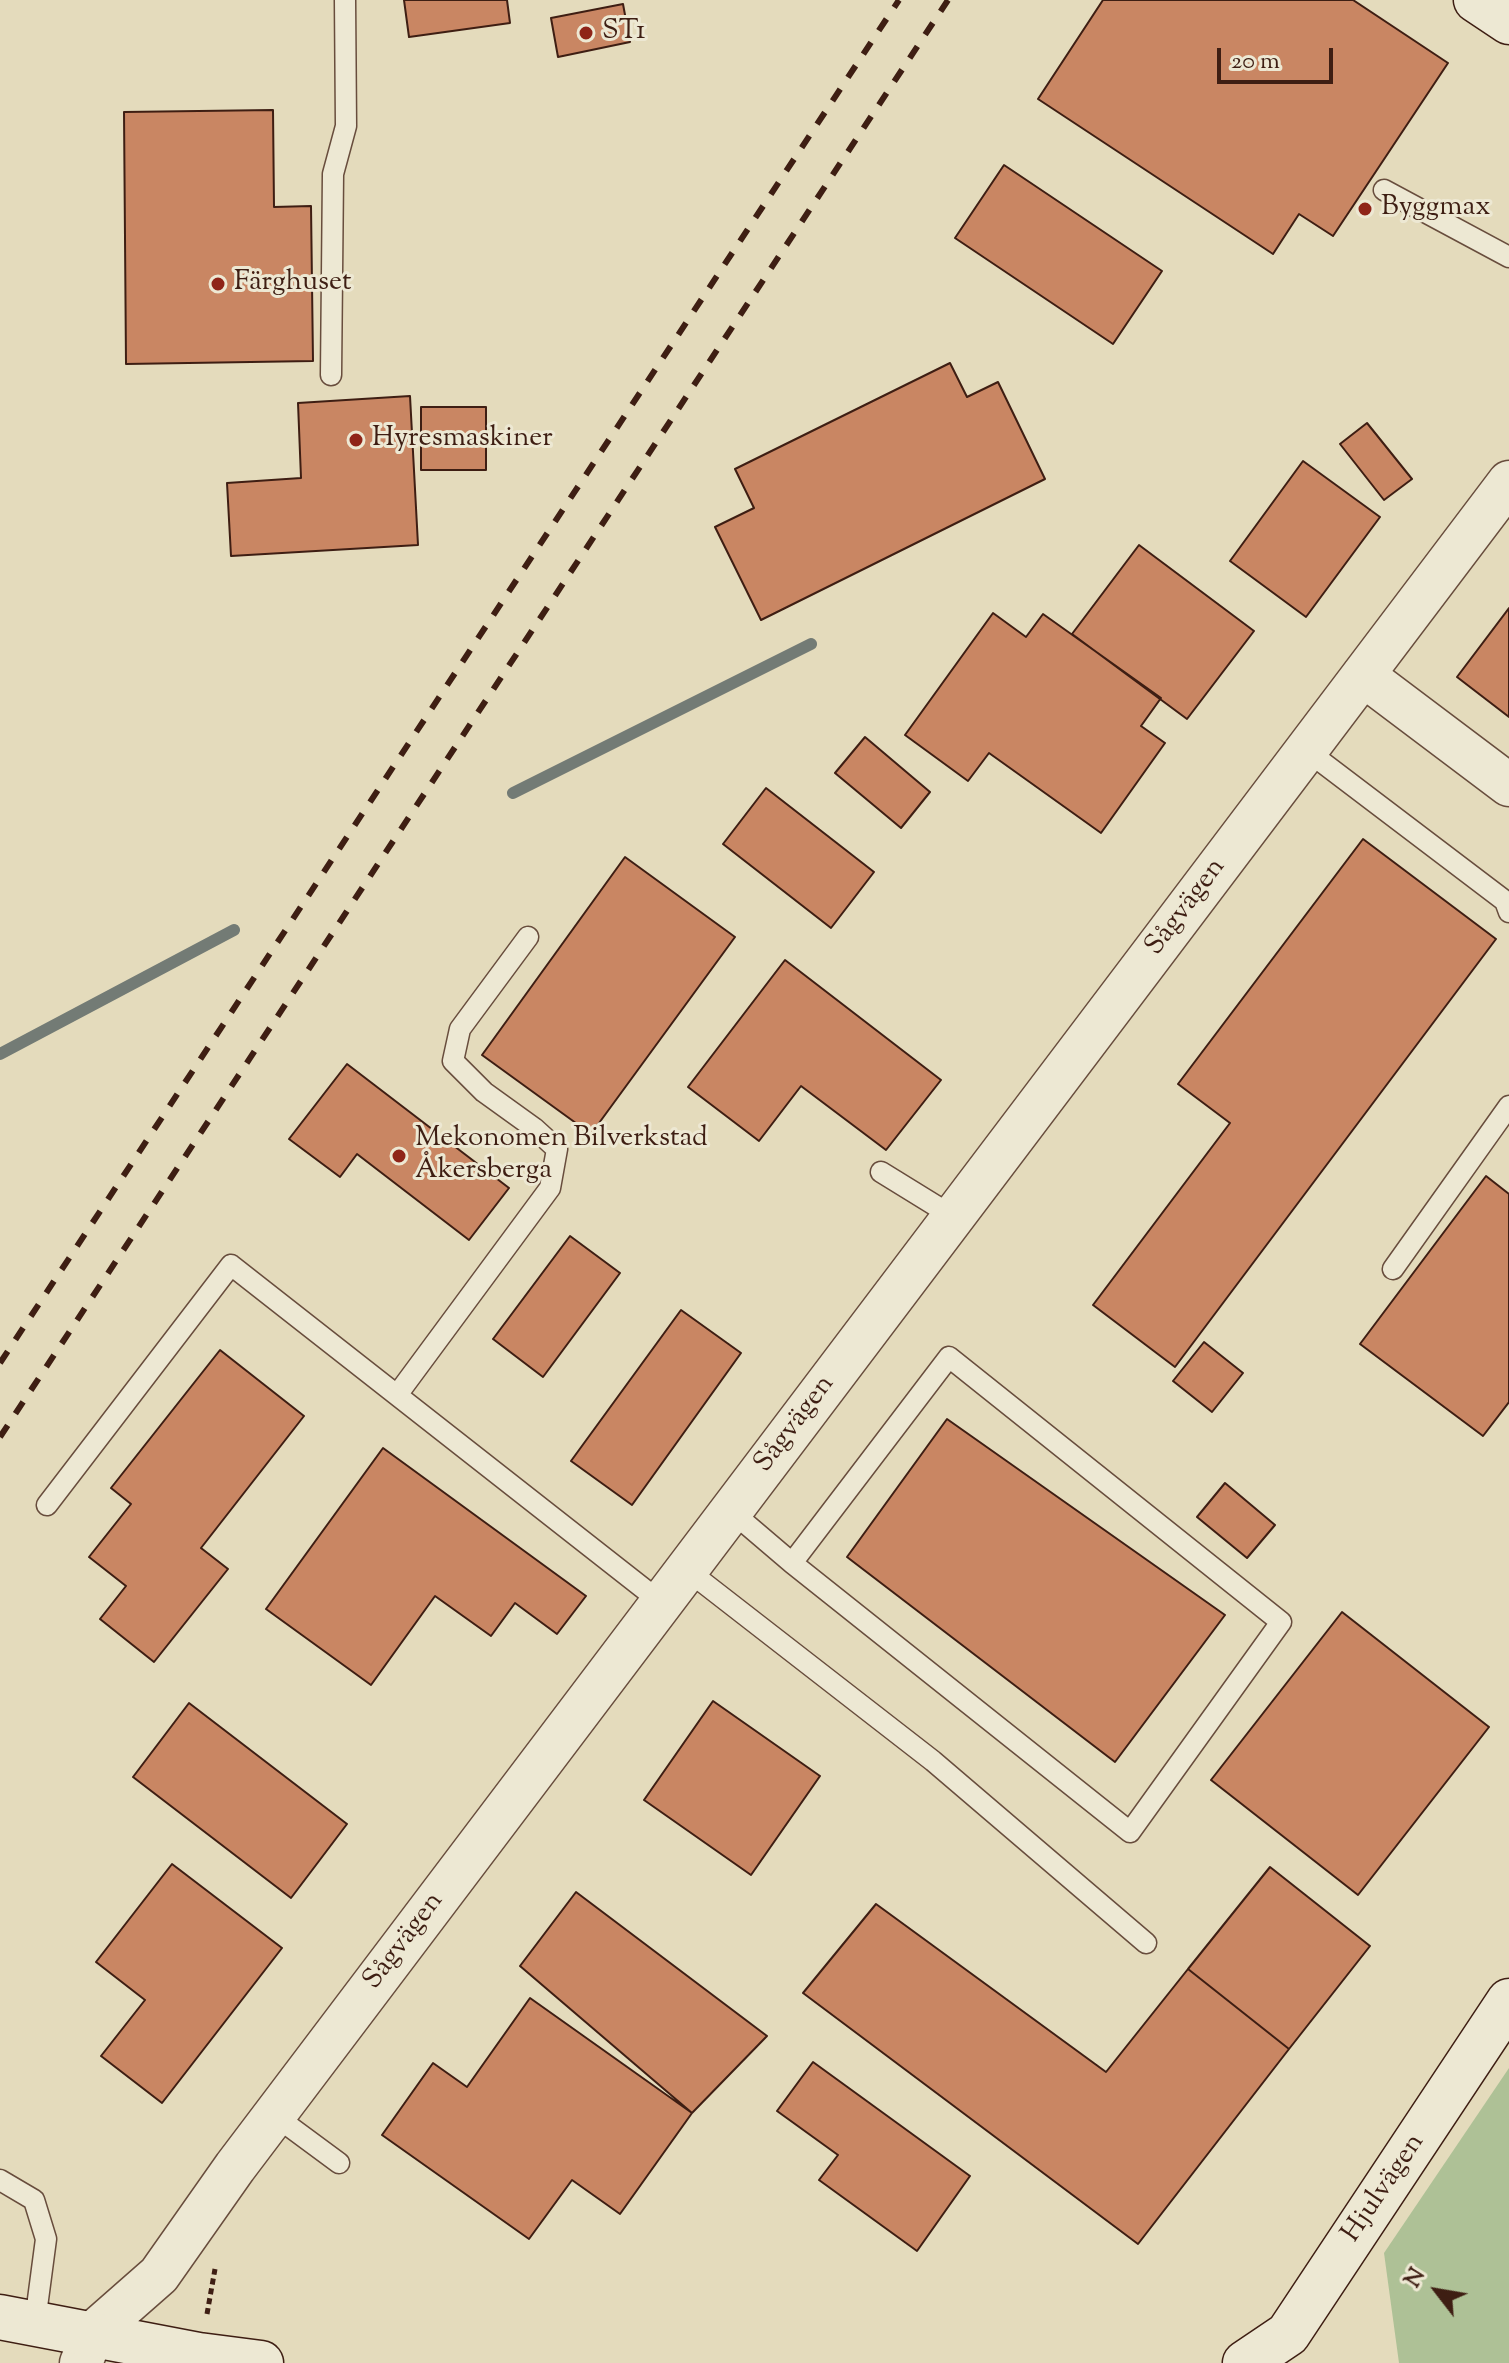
<!DOCTYPE html>
<html>
<head>
<meta charset="utf-8">
<style>
  body { margin:0 }
  #map { position:relative; width:1509px; height:2363px; overflow:hidden; background:#e4dbbc; font-family:"Sorts Mill Goudy",serif }
  canvas { display:block }
  .north { position:absolute; left:1397px; top:2251px; width:80px; height:80px; -webkit-text-stroke:6px #ede8d3; paint-order:stroke; rotate:301deg; font-size:22px; font-weight:700; line-height:32px; text-align:center; color:#3e1e13 }
  .north::after { content:''; display:block; margin:auto; width:28px; height:36px; background:#3e1e13; clip-path:polygon(50% 0,100% 100%,50% 72%,0 100%) }
  .scale { position:absolute; left:1217px; top:48px; width:116px; height:36px; box-sizing:border-box; border:4px solid #3e1e13; border-top:0; padding-left:10px; font-size:24px; line-height:28px; white-space:nowrap; color:#3e1e13; -webkit-text-stroke:6px #ede8d3; paint-order:stroke }
</style>
</head>
<body>
<div id="map">
<canvas width="1509" height="2363"></canvas>
<div class="north">N</div>
<div class="scale">20 m</div>
</div>
<script>
const g = document.querySelector('canvas').getContext('2d');
g.lineJoin = 'round';
function paint(path, color) { g.fillStyle = color; g.fill(path, 'evenodd'); }
function trace(path, color, width, dash) { g.strokeStyle = color; g.lineWidth = width; g.lineCap = dash ? 'butt' : 'round'; g.setLineDash(dash || []); g.stroke(path); }
function write(font, color, halo, rows, align = 'center') {
  g.font = font + ' "Sorts Mill Goudy",serif'; g.lineWidth = 6; g.setLineDash([]); g.textBaseline = 'middle'; g.strokeStyle = halo; g.fillStyle = color; for (const [text, x, y, turn = 0] of rows) {
    g.save(); g.translate(x, y); g.rotate((+turn || 0) * Math.PI / 180); g.textAlign = isNaN(turn) ? turn : align; if (halo) g.strokeText(text, 0, 0); g.fillText(text, 0, 0); g.restore();
  }
}
const green = new Path2D(`
  M1509 2068V2363H1399L1384 2253Z`);
const stream = new Path2D(`
  M513 793 811 644
  M0 1054 234 930`);
const building = new Path2D(`
  M404 0H507L510 23 409 37Z
  M1103 0H1353L1448 63 1333 236 1299 214 1273 254 1038 99Z
  M623 4 630 42 558 57 551 18Z
  M273 110 274 207 311 206 313 361 126 364 124 112Z
  M1004 165 1162 271 1113 344 955 238Z
  M950 363 967 397 998 382 1045 479 761 620 715 527 754 508 735 469Z
  M410 396 418 545 231 556 227 483 301 478 298 403Z
  M421 407H486V470H421Z
  M1367 423 1412 479 1384 500 1340 444Z
  M1303 461 1380 517 1306 617 1230 561Z
  M1139 545 1254 631 1187 719 1072 634Z
  M1509 608V717L1457 677Z
  M993 613 1026 637 1043 614 1161 698 1141 726 1165 743 1101 833 989 753 968 781 905 735Z
  M865 737 930 792 901 828 835 773Z
  M766 788 874 872 831 928 723 844Z
  M1363 839 1496 939 1175 1367 1093 1305 1230 1123 1178 1084Z
  M625 857 735 937 591 1134 482 1055Z
  M785 960 941 1080 886 1150 801 1086 759 1141 688 1087Z
  M347 1064 509 1188 469 1240 357 1154 340 1177 289 1139Z
  M1486 1176 1509 1194V1402L1483 1436 1360 1344Z
  M570 1236 620 1273 543 1377 493 1339Z
  M681 1310 741 1353 632 1505 571 1461Z
  M1204 1342 1243 1373 1212 1412 1173 1381Z
  M220 1350 304 1416 201 1548 228 1569 154 1662 100 1619 126 1586 89 1557 131 1504 111 1488Z
  M947 1419 1225 1615 1115 1762 847 1557Z
  M383 1448 586 1596 557 1634 515 1603 491 1636 435 1596 371 1685 266 1609Z
  M1225 1483 1275 1525 1247 1558 1197 1517Z
  M1342 1612 1489 1727 1358 1895 1211 1780Z
  M713 1701 820 1776 751 1875 644 1800Z
  M189 1703 347 1824 291 1898 133 1777Z
  M172 1864 282 1948 162 2103 101 2056 145 2000 96 1962Z
  M1270 1867 1370 1946 1289 2049 1188 1969Z
  M576 1892 767 2036 692 2113 520 1966Z
  M876 1904 1106 2072 1188 1969 1289 2049 1138 2244 803 1993Z
  M530 1998 692 2113 620 2214 572 2180 529 2239 382 2135 433 2063 467 2087Z
  M813 2062 970 2176 917 2251 819 2180 838 2155 777 2111Z`);
const path = new Path2D(`
  M207 2314 215 2269`);
const lane = new Path2D(`
  M1384 190 1509 257
  M331 375 333 174 346 126 345 0
  M1306 750 1505 901 1509 912
  M881 1172 954 1217
  M1393 1269 1509 1106
  M397 1395 550 1188 557 1149 534 1128 484 1092 453 1061 460 1029 528 937
  M47 1505 231 1265 662 1603
  M731 1511 792 1563 1130 1832 1281 1622 949 1357 792 1563
  M687 1570 933 1761 1146 1943
  M274 2115 339 2163
  M0 2180 34 2200 46 2239 35 2322`);
const street = new Path2D(`
  M1363 675 1509 785
  M81 2363 93 2333 159 2275 235 2167 1509 482`);
const secondary = new Path2D(`
  M1476 0 1509 22
  M0 2317 199 2355 261 2363
  M1245 2363 1288 2334 1509 2001`);
const rail = new Path2D(`
  M0 1363 899 0
  M0 1437 948 0`);
const markers = [
  [586,33,8,"#8f2418"],
  [1365,209,8,"#8f2418"],
  [218,284,8,"#8f2418"],
  [356,440,8,"#8f2418"],
  [399,1156,8,"#8f2418"]
];
const poiNames = [
  ["ST1",602,33],
  ["Byggmax",1381,209],
  ["Färghuset",234,284],
  ["Hyresmaskiner",372,440],
  ["Mekonomen Bilverkstad",415,1140],
  ["Åkersberga",415,1172]
];
const streetNames = [
  ["Sågvägen",1187,908,-53],
  ["Sågvägen",796,1425,-53],
  ["Sågvägen",405,1942,-53],
  ["Hjulvägen",1385,2189,-56]
];
paint(green, '#aec196');
trace(stream, '#737b75', 12);
paint(building, '#c98663');
trace(building, '#3e1e13', 2);
trace(lane, '#684d3d', 23);
trace(street, '#684d3d', 45);
trace(secondary, '#3e1e13', 47);
trace(path, '#3e1e13', 5, [6, 4]);
trace(lane, '#ede8d3', 20);
trace(street, '#ede8d3', 42);
trace(secondary, '#ede8d3', 44);
trace(rail, '#3e1e13', 6, [14, 14]);
for (const [x, y, r, color] of markers) { const dot = new Path2D(); dot.arc(x, y, r, 0, 2 * Math.PI); g.fillStyle = color; g.fill(dot); trace(dot, '#ede8d3', 3); }
write('28px', '#3e1e13', '#ede8d3', poiNames, 'left');
write('28px', '#3e1e13', '#ede8d3', streetNames);
</script>
</body>
</html>
